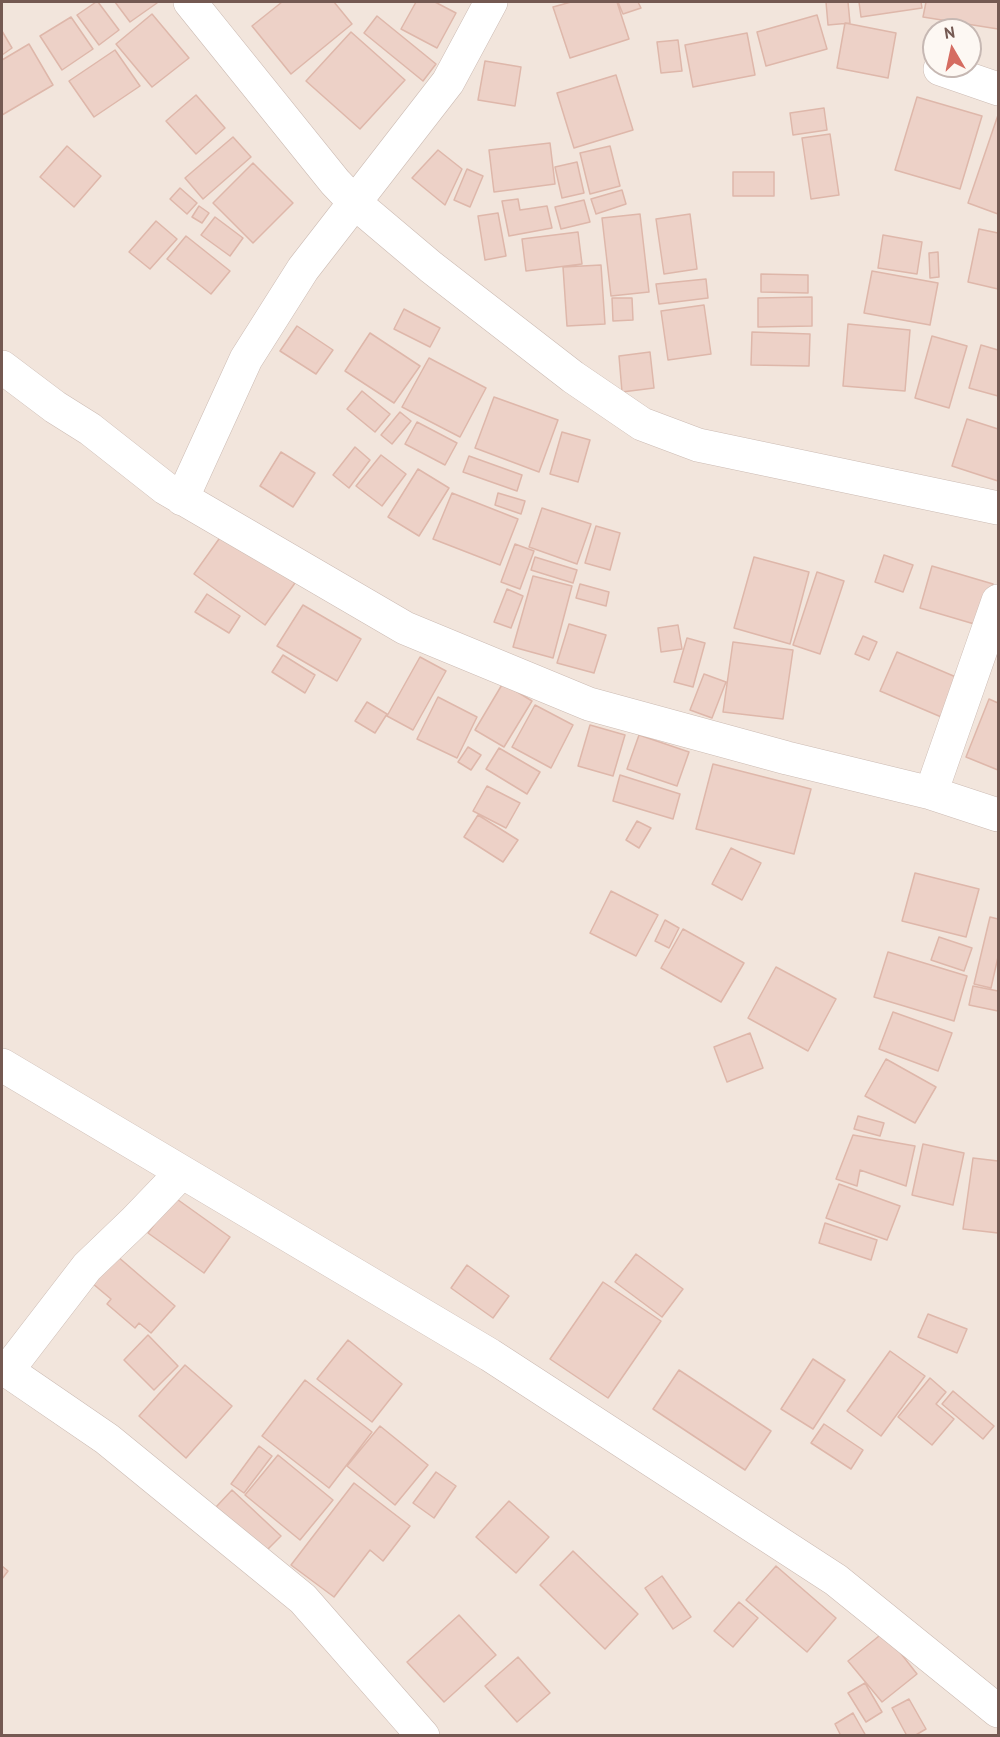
<!DOCTYPE html>
<html>
<head>
<meta charset="utf-8">
<style>
  body { margin:0 }
  #map { position:relative; width:1000px; height:1737px; overflow:hidden; background:#fbf3ed; font-family:"PT Sans",sans-serif }
  canvas { display:block }
  .frame { position:absolute; inset:0; border:3px solid #745952; pointer-events:none }
  .north { position:absolute; left:922px; top:18px; width:60px; height:60px; box-sizing:border-box; background:#fdf8f3; border:2px solid #c6b8b3; border-radius:50%; rotate:351deg; font-size:16px; font-weight:700; line-height:24px; text-align:center; color:#745952 }
  .north::after { content:''; display:block; margin:auto; width:21px; height:27px; background:#d56c61; clip-path:polygon(50% 0,100% 100%,50% 72%,0 100%) }
</style>
</head>
<body>
<div id="map">
<canvas width="1000" height="1737"></canvas>
<div class="frame"></div>
<div class="north">N</div>
</div>
<script>
const g = document.querySelector('canvas').getContext('2d');
g.lineJoin = 'round';
function paint(path, color) { g.fillStyle = color; g.fill(path, 'evenodd'); }
function trace(path, color, width, dash) { g.strokeStyle = color; g.lineWidth = width; g.lineCap = dash ? 'butt' : 'round'; g.setLineDash(dash || []); g.stroke(path); }
const residential = new Path2D(`
  M2 2H998V1735H2ZM934 30H970V66H934Z`);
const building = new Path2D(`
  M96 2H98L119 30 99 45 77 15Z
  M115 2H156L157 3 130 22Z
  M282 2H334L352 24 291 74 252 26Z
  M416 2H435L456 13 437 48 401 29Z
  M571 2H617L629 39 570 58 553 7Z
  M618 2H638L641 8 623 14Z
  M826 2H848L850 23 828 25Z
  M859 2H921L922 8 861 17Z
  M926 2H998V29L923 17Z
  M152 14 189 58 152 87 116 44Z
  M817 15 827 49 766 66 757 32Z
  M377 16 436 64 423 81 364 33Z
  M71 17 93 49 62 70 40 36Z
  M845 23 896 33 888 78 837 68Z
  M2 31 12 48 2 55Z
  M351 32 405 80 360 129 306 81Z
  M747 33 755 75 693 87 685 45Z
  M678 40 682 71 661 73 657 42Z
  M29 44 53 85 2 115V60Z
  M115 50 140 86 94 117 69 81Z
  M485 61 521 67 515 106 478 100Z
  M616 75 633 130 574 148 557 93Z
  M196 95 225 128 196 154 166 121Z
  M917 97 982 116 960 189 895 170Z
  M824 108 827 130 793 135 790 113Z
  M998 115V214L968 203Z
  M830 134 839 195 811 199 802 138Z
  M233 137 251 157 203 199 185 178Z
  M550 143 555 184 494 192 489 150Z
  M67 146 101 176 74 207 40 177Z
  M610 146 620 186 590 194 580 153Z
  M438 150 462 169 445 205 412 178Z
  M577 162 584 193 562 198 555 167Z
  M253 163 293 203 253 243 213 203Z
  M467 169 483 176 470 207 454 200Z
  M733 172H774V196H733Z
  M180 188 197 203 187 214 170 199Z
  M622 190 626 204 596 214 591 199Z
  M518 199 520 210 547 206 552 228 509 236 502 201Z
  M584 200 590 222 561 229 555 207Z
  M199 206 209 213 202 223 192 217Z
  M498 213 506 256 485 260 478 216Z
  M640 214 649 292 611 296 602 218Z
  M690 214 697 269 664 274 656 219Z
  M215 217 243 238 230 256 201 235Z
  M156 221 177 239 150 269 129 252Z
  M979 229 998 233V289L968 282Z
  M578 232 582 264 526 271 522 239Z
  M883 235 922 242 917 274 878 268Z
  M186 236 230 271 211 294 167 259Z
  M938 252 939 277 930 278 929 253Z
  M601 265 605 324 567 326 563 267Z
  M872 271 938 283 930 325 864 313Z
  M761 274 808 275V293L761 292Z
  M706 279 708 298 659 304 656 284Z
  M812 297V326L758 327V298Z
  M612 298H632L633 320 613 321Z
  M704 305 711 354 668 360 661 311Z
  M404 309 440 328 430 347 394 329Z
  M848 324 910 330 905 391 843 386Z
  M297 326 333 350 316 374 280 351Z
  M752 332 810 334 809 366 751 365Z
  M370 333 420 366 394 403 345 371Z
  M932 336 967 346 949 408 915 398Z
  M981 345 998 350V396L969 388Z
  M650 352 654 388 622 392 619 356Z
  M429 358 486 388 460 437 402 407Z
  M362 391 390 414 375 432 347 409Z
  M494 397 558 420 539 472 475 448Z
  M400 412 411 421 392 444 381 435Z
  M967 419 998 429V481L952 466Z
  M417 422 457 443 445 465 405 444Z
  M562 432 590 440 578 482 550 474Z
  M355 447 370 460 349 488 333 475Z
  M281 452 315 473 293 507 260 486Z
  M381 455 406 474 382 506 356 486Z
  M469 456 522 475 517 491 463 472Z
  M418 469 449 488 419 536 388 517Z
  M452 493 518 519 500 565 433 539Z
  M498 493 525 501 521 514 495 505Z
  M542 508 591 524 577 564 529 547Z
  M596 526 620 533 610 570 585 563Z
  M224 532 295 583 265 625 194 574Z
  M515 544 534 551 520 589 501 582Z
  M884 555 913 565 903 592 875 582Z
  M535 557 577 570 573 583 531 570Z
  M754 557 809 572 790 644 734 628Z
  M932 566 993 584 981 626 920 608Z
  M817 572 844 581 820 654 793 645Z
  M533 576 572 586 553 658 513 647Z
  M580 584 609 592 606 606 576 598Z
  M507 589 523 596 511 628 494 622Z
  M207 594 240 616 229 633 195 612Z
  M303 605 361 639 337 681 277 646Z
  M569 624 606 635 594 673 557 663Z
  M678 625 682 649 661 652 658 628Z
  M863 636 877 642 869 660 855 654Z
  M687 638 705 643 693 687 674 682Z
  M733 642 793 650 783 719 723 712Z
  M897 652 963 680 946 719 880 691Z
  M283 655 315 675 305 693 272 672Z
  M420 657 446 671 413 730 387 716Z
  M704 674 726 682 712 718 690 710Z
  M503 683 532 701 504 747 475 730Z
  M438 697 477 717 457 758 417 739Z
  M989 699 998 703V770L966 757Z
  M367 702 387 714 375 733 355 721Z
  M535 705 573 725 551 768 512 747Z
  M590 725 625 735 613 776 578 766Z
  M639 735 689 752 677 786 627 769Z
  M468 747 481 755 471 770 458 762Z
  M499 748 540 772 527 794 486 769Z
  M713 764 811 789 794 854 696 829Z
  M620 775 680 794 673 819 613 801Z
  M487 786 520 803 506 828 473 811Z
  M478 815 518 840 503 862 464 837Z
  M637 821 651 828 639 848 626 840Z
  M731 848 761 863 742 900 712 884Z
  M915 873 979 889 966 937 902 921Z
  M611 891 658 915 636 956 590 933Z
  M990 917 998 919V957L991 988 974 984Z
  M665 920 679 928 669 948 655 941Z
  M683 929 744 963 721 1002 661 968Z
  M939 937 972 948 964 971 931 960Z
  M888 952 967 976 954 1021 874 997Z
  M776 967 836 999 808 1051 748 1018Z
  M973 986 998 991V1011L969 1005Z
  M893 1012 952 1033 938 1071 879 1049Z
  M750 1033 763 1068 727 1082 714 1047Z
  M886 1059 936 1087 915 1123 865 1096Z
  M858 1116 884 1123 880 1136 854 1129Z
  M853 1135 915 1146 906 1186 860 1170 857 1186 836 1179Z
  M923 1144 964 1153 953 1205 912 1195Z
  M973 1158 998 1161V1233L963 1229Z
  M839 1184 900 1206 887 1240 826 1218Z
  M174 1197 230 1237 204 1273 148 1233Z
  M825 1223 877 1240 871 1260 819 1243Z
  M110 1250 175 1306 151 1333 139 1323 135 1328 107 1304 111 1299 86 1278Z
  M636 1254 683 1289 662 1317 615 1282Z
  M467 1265 509 1296 493 1318 451 1288Z
  M603 1282 661 1321 608 1398 550 1359Z
  M928 1314 967 1329 957 1353 918 1337Z
  M148 1335 178 1366 154 1390 124 1360Z
  M348 1340 402 1384 372 1422 317 1379Z
  M890 1351 925 1376 881 1436 847 1411Z
  M813 1359 845 1380 813 1429 781 1409Z
  M185 1365 232 1406 186 1458 139 1416Z
  M679 1370 771 1431 745 1470 653 1409Z
  M930 1378 946 1392 936 1404 954 1419 932 1445 898 1417Z
  M305 1380 372 1432 329 1488 262 1436Z
  M953 1391 994 1426 983 1439 942 1404Z
  M824 1424 863 1450 851 1469 811 1443Z
  M380 1426 428 1465 395 1505 347 1466Z
  M259 1446 272 1456 244 1493 231 1484Z
  M278 1455 333 1500 300 1540 245 1495Z
  M436 1472 456 1486 434 1518 413 1503Z
  M354 1483 410 1526 383 1561 370 1550 334 1597 291 1565Z
  M232 1490 281 1536 265 1552 216 1507Z
  M509 1501 549 1537 516 1573 476 1537Z
  M573 1551 638 1614 605 1649 540 1585Z
  M2 1566 8 1571 2 1579Z
  M776 1566 836 1618 807 1652 746 1600Z
  M662 1576 691 1617 673 1629 645 1588Z
  M739 1602 758 1618 733 1647 714 1631Z
  M459 1615 496 1655 444 1702 407 1662Z
  M884 1632 917 1674 882 1702 848 1661Z
  M518 1657 550 1693 517 1722 485 1686Z
  M865 1683 882 1712 866 1722 848 1693Z
  M909 1699 926 1729 914 1736H907L892 1708Z
  M853 1713 866 1736H841L835 1724Z`);
const minor = new Path2D(`
  M190 2 335 182 354 202 431 267 573 377 642 424 698 445 998 508
  M940 69 998 89
  M2 367 55 407 90 429 165 488 405 628 589 704 787 758 931 793 998 815
  M182 499 246 359 303 269 448 82 491 2
  M931 793 998 601
  M2 1065 490 1355 836 1580 998 1711
  M2 1367 107 1439 303 1599 423 1736
  M7 1371 87 1267 135 1221 182 1172`);
paint(residential, '#f2e5dc');
paint(building, '#edd1c7');
trace(building, '#deb7aa', 1.5);
trace(minor, '#ccbbb3', 34);
trace(minor, '#fff', 33);
</script>
</body>
</html>
